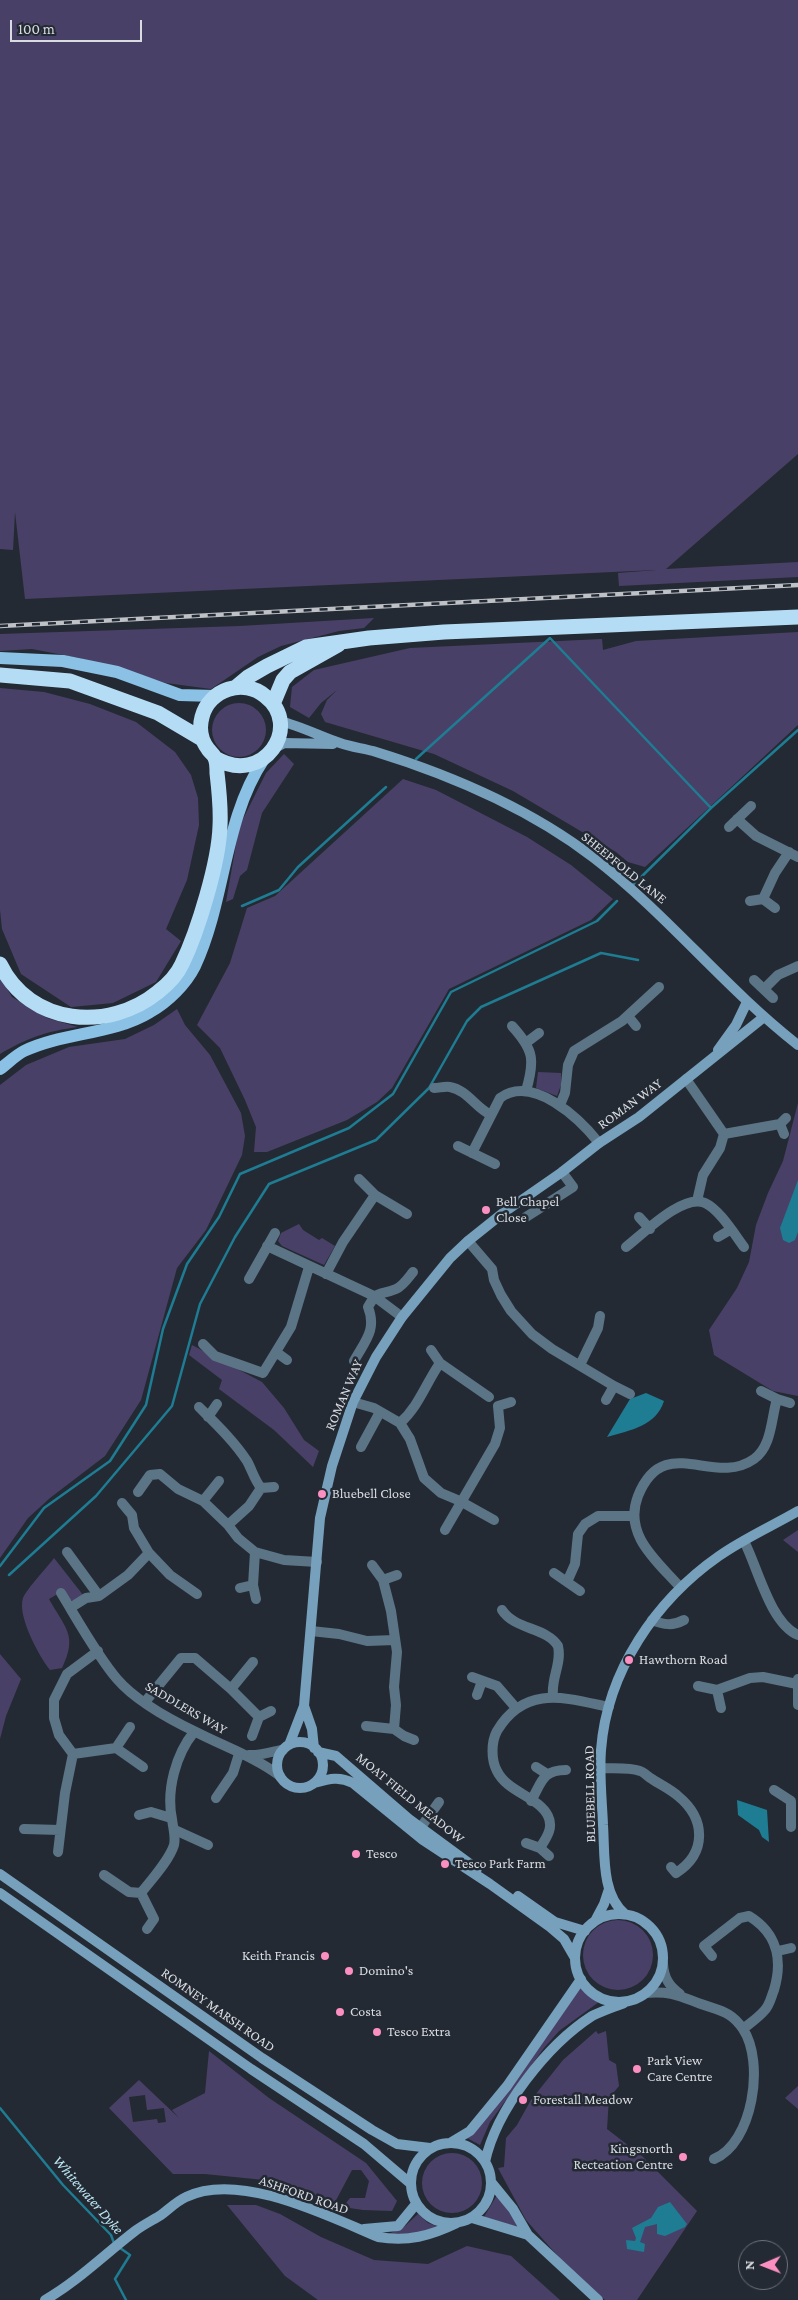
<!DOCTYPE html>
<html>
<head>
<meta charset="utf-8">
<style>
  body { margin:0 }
  #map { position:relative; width:798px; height:2300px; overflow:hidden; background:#242a33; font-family:"Crimson Pro",serif }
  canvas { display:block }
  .north { position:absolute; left:738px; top:2240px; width:50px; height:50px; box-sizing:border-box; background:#242a33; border:1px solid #6c7179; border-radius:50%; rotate:269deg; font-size:14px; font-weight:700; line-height:20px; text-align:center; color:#d8dce1 }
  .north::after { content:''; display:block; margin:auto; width:18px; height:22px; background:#fc8fc1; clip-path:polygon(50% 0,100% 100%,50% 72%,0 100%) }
  .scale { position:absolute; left:10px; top:20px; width:132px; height:22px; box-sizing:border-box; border:2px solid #d8dce1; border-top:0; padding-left:6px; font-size:15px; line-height:18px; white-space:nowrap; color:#d8dce1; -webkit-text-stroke:4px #242a33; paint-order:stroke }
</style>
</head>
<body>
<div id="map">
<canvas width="798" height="2300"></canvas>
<div class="north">N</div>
<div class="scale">100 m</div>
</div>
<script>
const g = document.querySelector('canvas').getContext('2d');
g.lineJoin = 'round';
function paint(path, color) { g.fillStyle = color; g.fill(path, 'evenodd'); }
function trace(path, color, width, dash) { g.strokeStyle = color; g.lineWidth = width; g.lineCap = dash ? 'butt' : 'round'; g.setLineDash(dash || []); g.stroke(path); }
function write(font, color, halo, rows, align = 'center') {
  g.font = font + ' "Crimson Pro",serif'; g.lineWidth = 5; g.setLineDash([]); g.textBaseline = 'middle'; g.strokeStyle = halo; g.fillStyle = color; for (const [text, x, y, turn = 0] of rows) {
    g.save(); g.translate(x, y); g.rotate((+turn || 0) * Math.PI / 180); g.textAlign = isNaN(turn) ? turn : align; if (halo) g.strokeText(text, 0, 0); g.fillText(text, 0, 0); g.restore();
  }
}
const green = new Path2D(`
  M0 0H798V454L666 569 798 562V577L619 586 618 573 656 570 25 599 15 512 13 550 0 549Z
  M374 618 364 628 339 631 281 646 258 657 211 689 166 683 79 658 32 649 0 651V634L240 626Z
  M798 632V725L645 867 628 862 616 852 513 791 434 754 325 722 321 714 327 700 337 690 321 703 309 718 290 707 292 687 314 670 410 648 602 639 603 650 636 641Z
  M0 688 44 692 90 704 136 722 175 752 191 775 198 798 199 825 187 880 166 929 181 941 156 982 113 1003 71 1007 21 974 2 929 0 910Z
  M212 730a27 27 0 1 1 54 0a27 27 0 1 1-54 0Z
  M284 754 294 764 262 813 247 870 240 876 233 899 226 902 239 827 266 773Z
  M403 779 436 790 527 837 571 865 613 899 591 920 449 989 392 1088 377 1102 347 1120 267 1152H254L256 1127 245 1100 220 1048 197 1025 230 963 247 908 275 896Z
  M0 977 12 997 47 1018 78 1027C47 1031 27 1038 0 1054Z
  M177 1009 185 1025 210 1055 241 1113 245 1136 242 1155 206 1230 177 1268 141 1400 105 1456 50 1498 28 1518 0 1558V1085L26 1065 69 1047 125 1039 154 1025Z
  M538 1072 561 1073V1085L557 1096 536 1088Z
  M798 1103V1396L773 1391 714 1355 709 1330 737 1288 749 1262 756 1225 768 1193 783 1161Z
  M299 1224 303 1230 319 1240 322 1238 335 1246 324 1265 282 1246 278 1241 281 1233Z
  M192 1345 262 1382 284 1408 304 1440 319 1451 313 1467 274 1430 219 1389 222 1380 189 1355Z
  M798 1530V1552L783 1540Z
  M54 1558 83 1595 74 1601 69 1600 61 1592 49 1599C65 1628 78 1635 62 1668L50 1670C39 1656 17 1616 23 1598 28 1587 46 1569 54 1558Z
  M0 1654 21 1679 6 1716 0 1739Z
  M583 1955a35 35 0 1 1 70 0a35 35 0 1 1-70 0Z
  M579 1987 599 2002 559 2031 544 2048 490 2122 480 2145 467 2138Z
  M596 2031 598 2034 606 2031 609 2060 616 2064 619 2086 609 2098 607 2129 642 2156 697 2211 637 2300H605L563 2262 526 2220 498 2168 504 2167 506 2138 517 2125 531 2100 563 2060Z
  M209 2051 269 2098 366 2163 397 2201 392 2211 363 2210 343 2207 350 2198H365L369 2181 361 2170H352L334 2204 264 2180 205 2174H173L109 2108 139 2080 179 2118 172 2110 205 2093ZM145 2095 147 2110 164 2108 166 2122 158 2123 157 2119 133 2122 129 2097Z
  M798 2086V2109L785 2098Z
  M422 2183a30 30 0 1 1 60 0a30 30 0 1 1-60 0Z
  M497 2195 522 2231 484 2217Z
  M227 2205H256L280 2214 321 2237 374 2260 428 2264 467 2246 511 2256 560 2300H318L285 2276Z
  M418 2214 428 2223 439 2227 423 2233 389 2234 405 2226Z`);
const water = new Path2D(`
  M798 1180V1232L795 1240 789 1243 783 1240 780 1228Z
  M646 1393 664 1401C656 1426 631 1430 607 1437L630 1399Z
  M737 1800 767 1810 769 1842 762 1837 759 1830 738 1815Z
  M670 2202 687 2224 685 2227 665 2236 657 2234V2224L645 2227 640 2242 645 2244 644 2252 627 2249 626 2240 635 2241 636 2238 632 2228 651 2218 658 2207Z`);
const stream = new Path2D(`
  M416 759 550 638 711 808
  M633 885 711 808 798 730
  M242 906 279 890 298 867 386 787
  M0 1566 44 1508 110 1461 146 1405 163 1329 187 1264 219 1217 240 1174 349 1128 393 1094 451 992 597 921 617 901
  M9 1575 96 1496 172 1406 200 1304 235 1237 269 1184 376 1140 429 1088 467 1021 481 1007 601 953 638 960
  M0 2108 63 2185 111 2235 114 2243
  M120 2248 130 2255 115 2279 126 2300`);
const street = new Path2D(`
  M737 819 756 836 798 857
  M729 827 751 806
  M763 899 775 908
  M750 901 763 899 775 873 789 852
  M754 980 773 998
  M764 989 778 975 798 966
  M628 1016 636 1026
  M512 1026C534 1050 535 1060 526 1091
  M527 1042 539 1033
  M686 1079 724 1134 720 1148 703 1175 697 1201
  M434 1088C439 1088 445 1086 450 1087 467 1090 476 1108 491 1115
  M560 1105 565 1093 568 1065 574 1051 622 1021 659 987
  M724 1134 780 1124
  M784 1134 780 1124 786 1118
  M458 1146 495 1164
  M472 1153 500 1098C533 1074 580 1119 599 1143
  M359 1179 375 1195 407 1214
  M526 1217 573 1187 562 1172
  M639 1217 650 1229
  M718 1237 730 1230
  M468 1241 492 1269 494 1280 501 1295 511 1311 532 1334 552 1349 614 1386
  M267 1246 374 1296 402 1317
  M626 1247C643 1234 683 1193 705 1203 719 1209 735 1235 744 1247
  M326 1274 343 1242 375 1195
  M249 1279 275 1233
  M203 1344 215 1356 263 1373 291 1327 309 1267
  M431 1350 440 1363 489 1397
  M276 1352 287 1360
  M354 1361C365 1341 377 1330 368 1307 378 1289 380 1296 396 1289 403 1286 408 1278 413 1272
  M580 1365 598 1328 600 1316
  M761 1391 777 1399 790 1403
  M606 1400 614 1386 630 1394
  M353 1402 374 1408 400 1423 410 1439 424 1478 441 1493 460 1501 494 1520
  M199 1407C216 1424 234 1441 247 1461 252 1470 254 1479 261 1488
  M208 1417 217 1404
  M400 1423C419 1406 426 1383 440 1363
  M361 1447 380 1412
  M138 1492 150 1475 160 1474 178 1489 203 1501 228 1525 238 1538 255 1552 284 1560 317 1562
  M203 1501 219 1481
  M122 1503 132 1515 134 1528 149 1553 170 1575 197 1594
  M228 1525 249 1506 261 1488 274 1487
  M445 1530 495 1444 500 1428 498 1406 511 1402
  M744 1541C758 1568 770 1623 798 1635
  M67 1552 99 1596
  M255 1552 253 1585 256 1599
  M372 1565 383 1580 391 1611 397 1652 394 1687 396 1705 394 1729
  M554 1573 580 1591
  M383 1580 397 1575
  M567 1582 575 1564 578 1534 585 1524 598 1516H634
  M680 1587C657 1561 623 1535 638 1496 664 1431 713 1488 754 1459 772 1446 771 1419 777 1399
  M240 1588 253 1585
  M61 1593C77 1619 98 1657 117 1679 135 1700 171 1720 196 1732 223 1746 255 1757 280 1776
  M70 1608 86 1598 99 1596 128 1575 149 1553
  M502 1610C515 1630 546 1627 558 1646 562 1664 551 1677 553 1696
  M652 1620C664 1625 673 1626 684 1620
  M311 1631 339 1634 367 1641 395 1640
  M472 1677 497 1686 516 1708
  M798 1679V1705
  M698 1686 717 1690 750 1678 763 1677 797 1684
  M231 1689 253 1662
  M717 1690 721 1708
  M477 1695 482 1681
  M145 1702 181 1658H195L231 1689 259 1717
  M366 1726 394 1729 404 1736 414 1740
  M252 1736 259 1717 271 1711
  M116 1748 130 1727
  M73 1754 116 1748 143 1767
  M249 1755C262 1756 271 1751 283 1750
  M536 1767 547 1774
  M601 1768C613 1769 628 1767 640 1771 644 1772 648 1777 652 1779 661 1785 670 1789 678 1796 706 1819 707 1853 676 1873L671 1867
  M774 1790 791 1801V1827
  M216 1798 233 1773 239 1754
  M531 1801C542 1782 542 1770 566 1770
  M139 1815 151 1812 171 1818
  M421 1827 439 1802
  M24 1829 60 1830
  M175 1830 208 1845
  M526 1843 540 1848 549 1856
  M540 1848C546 1838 554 1828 548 1816 539 1797 507 1792 497 1771 491 1760 491 1742 497 1731 525 1684 566 1698 609 1707
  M58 1852 65 1793 73 1754 59 1735 54 1718V1700L67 1674 98 1651
  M104 1875 129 1892 141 1893C151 1880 169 1861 174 1845 176 1836 173 1828 172 1819 166 1790 176 1754 194 1732
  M141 1893 154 1919 147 1929
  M778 1951 791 1948
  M712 1956 704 1946 740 1918 749 1916C777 1933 783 1960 774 1990 771 1997 770 2005 764 2011 758 2018 750 2023 743 2029
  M663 1964C664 1978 669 1986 680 1994
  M646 1993C671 1991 679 1996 701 2004 720 2011 731 2011 743 2029 765 2062 753 2143 714 2159`);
const secondary = new Path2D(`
  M280 721C300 726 320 736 340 743 351 747 362 748 373 751 451 775 529 808 594 858 667 914 725 988 798 1045
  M273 749 284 743 333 744
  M718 1050 736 1025 747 1002
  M304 1706 312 1729 314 1748
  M277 1765a23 23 0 1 1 46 0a23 23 0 1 1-46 0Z
  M289 1745 304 1706 320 1518 332 1466 353 1402 376 1357 402 1317 450 1258 468 1241 503 1213 562 1172 599 1143 639 1117 764 1017
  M318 1752 336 1756 409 1819 477 1869
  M314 1783C329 1779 339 1776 353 1783L423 1840 490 1884 550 1927 564 1939 575 1958
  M0 1874 262 2058 372 2130 397 2144 430 2148
  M0 1893 251 2069 364 2144 411 2184
  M518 1896 555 1922 585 1931
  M625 1914C601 1894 605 1854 603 1825 602 1800 599 1775 601 1750 607 1671 656 1600 719 1556 743 1539 772 1526 798 1511
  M575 1958a44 44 0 1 1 88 0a44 44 0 1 1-88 0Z
  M595 1921 604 1904 609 1889
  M411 2183a40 40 0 1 1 80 0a40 40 0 1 1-80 0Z
  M450 2143 470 2131 507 2086 581 1979
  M485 2162C496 2110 547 2045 592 2016 602 2011 614 2007 624 2003
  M491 2182 513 2209 528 2235 598 2300
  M472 2218 528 2235
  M364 2229 398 2226 416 2204
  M45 2300C78 2281 105 2254 135 2231 143 2225 153 2220 161 2215 169 2209 177 2201 186 2197 239 2171 328 2216 378 2237 408 2242 430 2236 457 2223`);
const primary = new Path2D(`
  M0 658 63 661 117 672 180 695 214 696
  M0 1069C8 1063 16 1055 24 1051 64 1032 112 1035 150 1012 168 1002 186 984 195 966 226 899 223 820 264 759`);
const highway = new Path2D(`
  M0 675 70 681 158 713 202 739
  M236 687 248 677 267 666 306 647 369 638 444 632 798 617
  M273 704 283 680 290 672 338 645
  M0 964C30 1026 109 1032 158 992 167 985 177 975 182 964 198 931 219 862 220 826 221 808 219 790 217 773 217 768 217 762 215 758 214 755 210 752 208 749 201 740 199 728 202 717 209 689 244 678 265 696 304 726 263 787 215 758`);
const rail = new Path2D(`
  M0 626 798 585`);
const markers = [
  [486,1210,5,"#fc8fc1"],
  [322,1494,5,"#fc8fc1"],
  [629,1660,5,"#fc8fc1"],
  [356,1854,5,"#fc8fc1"],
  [445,1864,5,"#fc8fc1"],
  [325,1956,5,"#fc8fc1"],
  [349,1971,5,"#fc8fc1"],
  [340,2012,5,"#fc8fc1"],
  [377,2032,5,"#fc8fc1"],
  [637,2069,5,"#fc8fc1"],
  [523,2100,5,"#fc8fc1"],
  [683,2157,5,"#fc8fc1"]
];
const streetNames = [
  ["SHEEPFOLD LANE",624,868,39],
  ["ROMAN WAY",630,1104,-36],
  ["ROMAN WAY",344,1395,-67],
  ["SADDLERS WAY",186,1708,30],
  ["BLUEBELL ROAD",590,1794,-91],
  ["MOAT FIELD MEADOW",410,1798,39],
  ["ROMNEY MARSH ROAD",218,2010,35],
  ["ASHFORD ROAD",304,2195,19]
];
const poiNames = [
  ["Bell Chapel",496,1202],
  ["Close",496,1218],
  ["Bluebell Close",332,1494],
  ["Hawthorn Road",639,1660],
  ["Tesco",366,1854],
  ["Tesco Park Farm",455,1864],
  ["Keith Francis",315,1956,"right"],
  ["Domino's",359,1971],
  ["Costa",350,2012],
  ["Tesco Extra",387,2032],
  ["Park View",647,2061],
  ["Care Centre",647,2077],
  ["Forestall Meadow",533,2100],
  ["Kingsnorth",673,2149,"right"],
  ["Recteation Centre",673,2165,"right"]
];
const waterNames = [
  ["Whitewater Dyke",88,2195,49]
];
paint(green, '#494067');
paint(water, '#1e7c93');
trace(stream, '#1e7c93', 2.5);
trace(street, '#5b7586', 10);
trace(secondary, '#76a0bb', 10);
trace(primary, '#8ac1e4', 12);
trace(highway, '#b5dcf5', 15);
trace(rail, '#bec2c7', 4.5);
trace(rail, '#242a33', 2.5, [8]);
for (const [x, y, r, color] of markers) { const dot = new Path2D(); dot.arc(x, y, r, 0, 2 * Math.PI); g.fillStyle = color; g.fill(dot); trace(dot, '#242a33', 2); }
write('14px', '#d8dce1', '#242a33', streetNames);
write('14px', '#d8dce1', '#242a33', poiNames, 'left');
write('italic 15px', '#bde8f5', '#242a33', waterNames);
</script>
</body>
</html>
